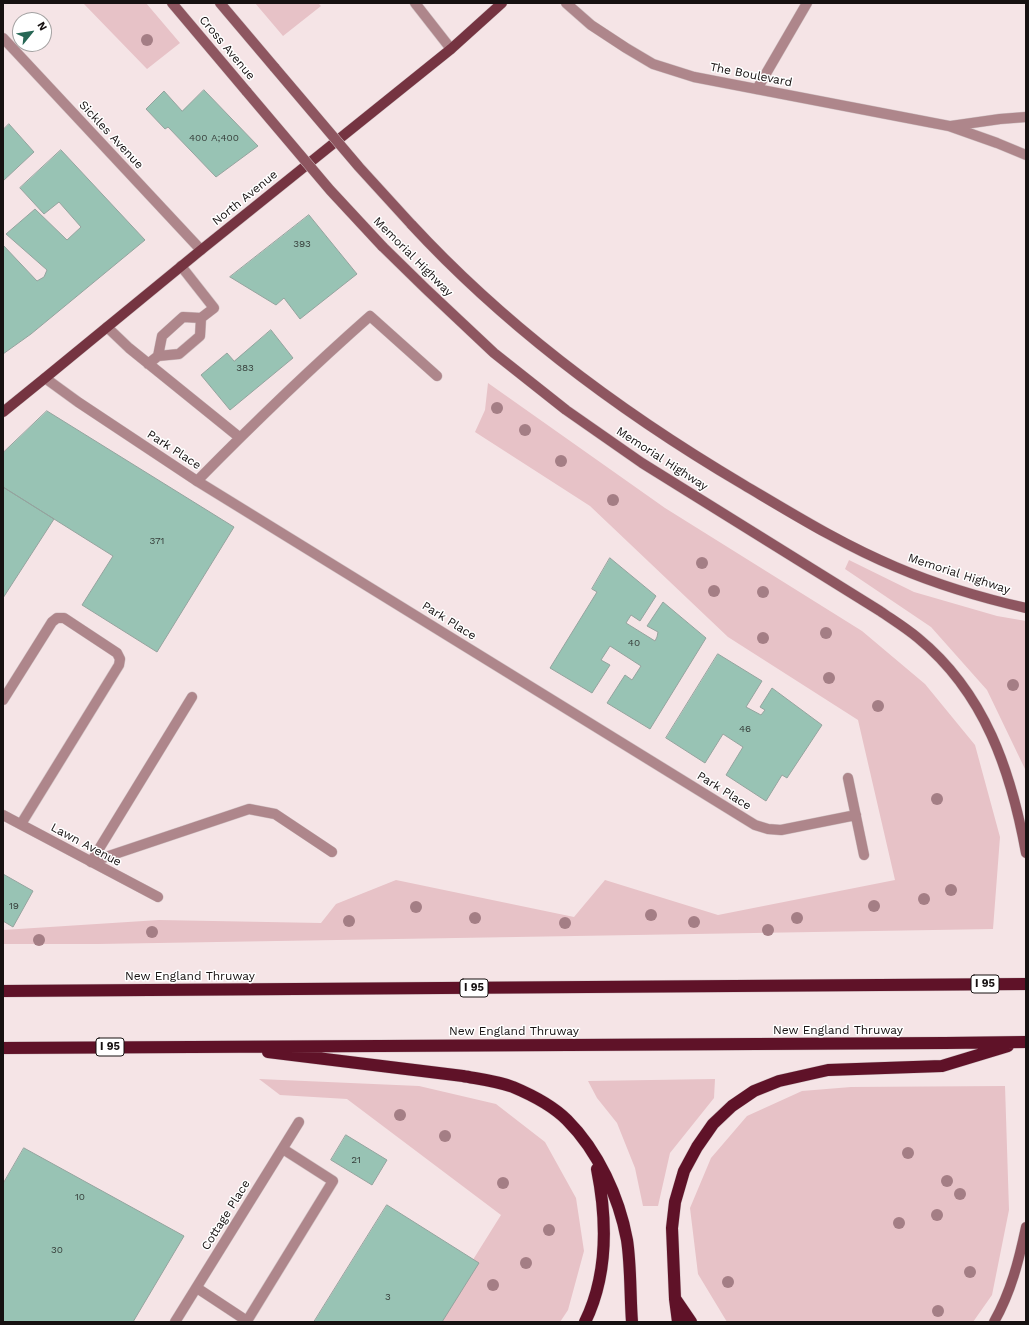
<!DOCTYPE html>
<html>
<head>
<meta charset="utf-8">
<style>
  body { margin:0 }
  #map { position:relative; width:1029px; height:1325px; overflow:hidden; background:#f5e4e6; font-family:"Work Sans",sans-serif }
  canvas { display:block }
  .frame { position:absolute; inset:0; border:4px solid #161111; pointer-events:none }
  .north { position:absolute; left:12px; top:12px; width:40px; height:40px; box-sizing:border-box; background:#fff; border:1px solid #a2a0a0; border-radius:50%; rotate:60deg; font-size:11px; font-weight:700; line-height:16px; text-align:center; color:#161111 }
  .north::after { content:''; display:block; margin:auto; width:14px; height:18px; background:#276755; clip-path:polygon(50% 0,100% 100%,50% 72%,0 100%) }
</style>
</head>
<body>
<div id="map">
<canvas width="1029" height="1325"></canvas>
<div class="frame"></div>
<div class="north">N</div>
</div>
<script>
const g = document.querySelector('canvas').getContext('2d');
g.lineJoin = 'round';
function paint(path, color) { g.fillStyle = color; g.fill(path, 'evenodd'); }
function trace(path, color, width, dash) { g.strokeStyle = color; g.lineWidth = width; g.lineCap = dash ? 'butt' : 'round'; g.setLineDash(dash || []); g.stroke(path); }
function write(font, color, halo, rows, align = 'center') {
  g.font = font + ' "Work Sans",sans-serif'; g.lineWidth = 3; g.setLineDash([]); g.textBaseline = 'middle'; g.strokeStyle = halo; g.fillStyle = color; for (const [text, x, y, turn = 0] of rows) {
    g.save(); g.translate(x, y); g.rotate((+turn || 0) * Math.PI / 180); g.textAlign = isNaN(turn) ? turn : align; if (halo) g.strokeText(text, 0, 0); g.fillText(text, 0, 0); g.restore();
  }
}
const green = new Path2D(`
  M83 3H146L180 43 147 69Z
  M255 3H318L321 6 283 36Z
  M488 383 665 508 862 631 925 684 975 745 1000 837 993 929 98 944H3V930L159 920 321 923 336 904 396 880 574 917 605 880 718 915 895 880 858 720 728 637 590 506 475 432 485 410Z
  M849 560 914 592 997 616 1026 621 1025 769 987 690 931 627 845 569Z
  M259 1079 419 1086 496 1104 545 1142 576 1198 584 1251 568 1310 560 1322H434L501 1215 347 1099 280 1095Z
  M715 1079 714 1098 670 1153 658 1206H643L635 1168 617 1123 597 1098 588 1081Z
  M1005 1086 1009 1210 992 1295 973 1322H727L698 1274 690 1208 711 1158 747 1116 802 1091 851 1087Z`);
const building = new Path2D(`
  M204 90 258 146 216 177 168 127 165 129 146 109 164 91 182 111Z
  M9 124 34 152 3 181V130Z
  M61 150 145 240 31 334 3 354V245L37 281 44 277 47 270 6 234 35 209 67 240 81 227 59 202 44 214 20 188Z
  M309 215 357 274 300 319 284 298 276 305 230 277Z
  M271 330 293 358 230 410 201 375 227 353 234 361Z
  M47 411 234 527 157 652 82 605 113 556 3 487V453Z
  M3 487 54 519 3 598Z
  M610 558 656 596 640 621 631 615 626 623 655 641 657 637 658 632 647 626 663 602 706 638 650 729 607 703 625 675 632 680 641 666 610 646 601 660 610 665 592 693 550 668 597 592 592 589Z
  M718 654 762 681 746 707 761 715 765 710 760 707 772 688 822 725 787 778 782 775 766 801 726 775 743 747 723 734 705 763 666 738Z
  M3 874 33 891 13 927 3 921Z
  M346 1135 387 1160 372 1185 331 1160Z
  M24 1148 184 1236 133 1322H3V1184Z
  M387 1205 479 1263 442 1322H314Z`);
const lane = new Path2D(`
  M757 89 807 3
  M181 266 214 308 201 318
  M107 327 129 348 239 437
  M148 364 158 356 179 354 200 336 201 318 183 317 162 336 158 356
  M197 481C253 424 310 369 370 316L437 376
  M3 700 52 622 57 618H64L117 653 120 659 119 665 21 824
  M91 862 249 809 275 814 332 852
  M91 862 192 697
  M197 1288 247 1321 333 1181 283 1149`);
const street = new Path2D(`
  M415 3 451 49
  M566 3 591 25 626 48 653 64 694 77 949 126 997 143 1026 155
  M3 38 201 250
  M951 126 1000 119 1026 117
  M45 378 78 402 197 481 755 825 768 829 781 830 856 815
  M848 778 864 855
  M3 815 158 897
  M175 1322 299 1122`);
const secondary = new Path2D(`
  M172 3 247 92
  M220 3 275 68
  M411 224C507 328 622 413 744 485 793 514 843 545 896 567 938 585 982 598 1026 608
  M382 246 426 289 494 353 566 410 642 463 880 611C893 620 906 628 918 638 985 693 1011 771 1026 853
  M994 1322C1011 1292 1019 1260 1026 1227`);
const primary = new Path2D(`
  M3 412 45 378 201 250 451 49 502 3`);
const highway = new Path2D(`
  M3 991 1026 984
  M3 1048 945 1043 1026 1042
  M268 1052 463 1076C479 1079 497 1081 513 1087 532 1095 552 1105 567 1120 598 1151 619 1197 627 1240 631 1266 630 1296 632 1322
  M676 1300 691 1322
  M585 1322C608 1275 607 1219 597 1169
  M678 1322 675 1299 672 1228 675 1202 684 1171 697 1147 713 1124 732 1106 754 1091 779 1081 828 1070 942 1066 1008 1046`);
const secondaryBridge = new Path2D(`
  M275 68 359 167 411 224
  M247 92 330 190 382 246`);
const trees = [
  [147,40],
  [497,408],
  [525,430],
  [561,461],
  [613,500],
  [702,563],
  [714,591],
  [763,592],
  [826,633],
  [763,638],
  [829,678],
  [1013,685],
  [878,706],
  [937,799],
  [951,890],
  [924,899],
  [874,906],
  [416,907],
  [651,915],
  [475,918],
  [797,918],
  [349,921],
  [694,922],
  [565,923],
  [768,930],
  [152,932],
  [39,940],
  [400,1115],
  [445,1136],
  [908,1153],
  [947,1181],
  [503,1183],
  [960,1194],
  [937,1215],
  [899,1223],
  [549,1230],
  [526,1263],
  [970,1272],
  [728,1282],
  [493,1285],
  [938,1311]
];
const numberNames = [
  ["400 A;400",214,138],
  ["393",302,244],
  ["383",245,368],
  ["371",157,541],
  ["40",634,643],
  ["46",745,729],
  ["19",14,906],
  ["21",356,1160],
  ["10",80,1197],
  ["30",57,1250],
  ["3",388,1297]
];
const shields = [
  [985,984,28],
  [474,988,28],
  [110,1047,28]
];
const shieldNames = [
  ["I 95",985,984],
  ["I 95",474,988],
  ["I 95",110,1047]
];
const streetNames = [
  ["Cross Avenue",227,48,50],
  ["The Boulevard",751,75,11],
  ["Sickles Avenue",111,135,47],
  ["North Avenue",245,198,-39],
  ["Memorial Highway",413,257,45],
  ["Park Place",174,450,33],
  ["Memorial Highway",662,459,33],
  ["Memorial Highway",959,574,18],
  ["Park Place",449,621,32],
  ["Park Place",724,791,32],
  ["Lawn Avenue",86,845,28],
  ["New England Thruway",190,976],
  ["New England Thruway",838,1030],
  ["New England Thruway",514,1031],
  ["Cottage Place",226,1215,-58]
];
paint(green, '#e7c2c7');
paint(building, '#98c3b4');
trace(building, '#94a39e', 1);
trace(lane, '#d1c2c4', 11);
trace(street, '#d1c2c4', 11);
trace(secondary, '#d1c2c4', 11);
trace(primary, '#d1c2c4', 11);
trace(highway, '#d1c2c4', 13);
trace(lane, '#ae868b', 10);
trace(street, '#ae868b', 10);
trace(secondary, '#8e5660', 10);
trace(primary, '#753441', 10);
trace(highway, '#5f1228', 12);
trace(secondaryBridge, '#d1c2c4', 11, []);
trace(secondaryBridge, '#8e5660', 10);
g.fillStyle = '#a47e85';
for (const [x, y] of trees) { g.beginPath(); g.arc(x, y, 6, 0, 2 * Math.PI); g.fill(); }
write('10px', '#363e3a', null, numberNames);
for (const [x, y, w] of shields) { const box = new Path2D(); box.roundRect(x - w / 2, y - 9, w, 18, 3); g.fillStyle = '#fff'; g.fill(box); trace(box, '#161111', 1); }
write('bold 11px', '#161111', null, shieldNames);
write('12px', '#161111', '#fff', streetNames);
</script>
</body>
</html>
